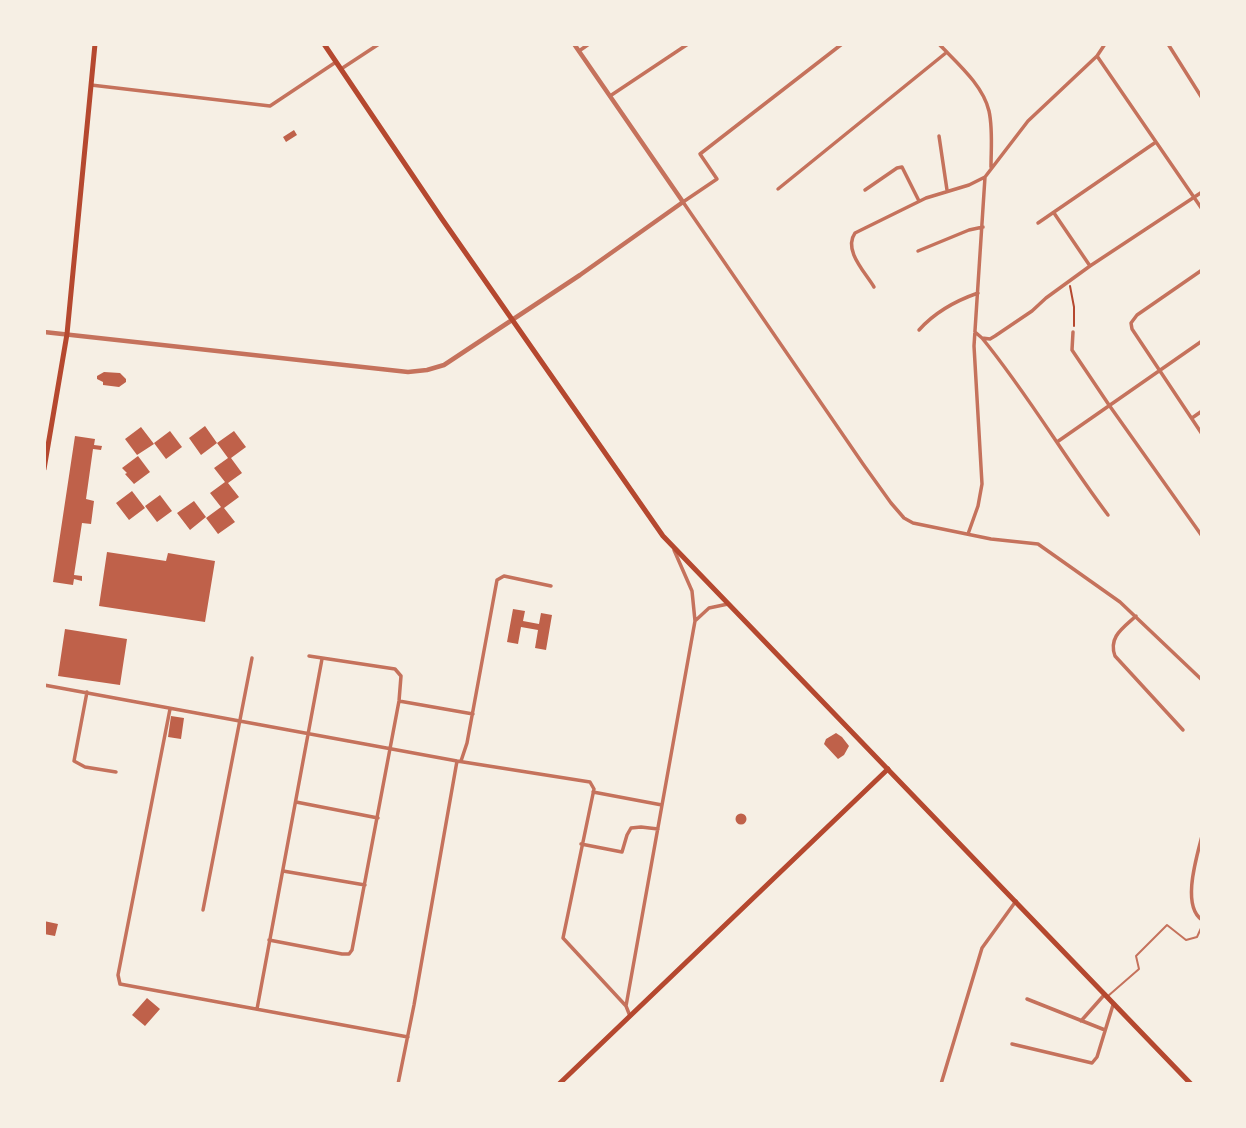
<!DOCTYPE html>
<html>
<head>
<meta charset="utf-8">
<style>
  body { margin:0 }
  #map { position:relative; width:1246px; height:1128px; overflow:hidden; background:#f6efe4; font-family:Signika,sans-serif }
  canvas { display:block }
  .frame { position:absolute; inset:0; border:46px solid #f6efe4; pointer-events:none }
</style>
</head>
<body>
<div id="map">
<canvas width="1246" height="1128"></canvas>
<div class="frame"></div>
</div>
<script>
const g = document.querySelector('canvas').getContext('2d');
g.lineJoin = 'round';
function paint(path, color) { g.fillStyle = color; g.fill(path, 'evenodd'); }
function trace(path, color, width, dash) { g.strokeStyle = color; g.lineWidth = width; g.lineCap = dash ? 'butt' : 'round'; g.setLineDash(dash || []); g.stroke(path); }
const building = new Path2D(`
  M294 130 297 135 286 142 283 137Z
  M104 372 120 373 126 379V382L119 387 103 385V382L97 379V376Z
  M205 426 217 443 201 455 189 438Z
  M141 427 154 444 137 455 125 439Z
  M170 431 182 447 166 459 154 443Z
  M234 431 246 447 231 458 242 473 228 483 239 497 224 508 235 522 218 534 206 518 221 507 210 493 225 482 214 468 228 458 217 443Z
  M75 436 95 439 94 445 102 446 101 450 93 449 86 499 94 501 91 524 82 523 74 575 82 576V581L74 579 73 585 53 582Z
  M138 456 150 472 134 484 125 474 127 473 122 468Z
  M132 491 145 508 129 520 116 503Z
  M160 495 172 511 157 522 145 506Z
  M194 501 206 517 190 530 177 513Z
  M107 552 166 561 168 553 215 561 205 622 99 606Z
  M513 609 525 611 523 621 539 624 541 613 552 615 546 650 535 648 538 630 521 627 518 644 507 642Z
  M65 629 127 639 120 685 58 676Z
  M171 716 184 718 181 739 168 737Z
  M836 733 842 737 849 746 844 755 838 759 824 744 826 739Z
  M735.5 819a5.5 5.5 0 1 1 11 0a5.5 5.5 0 1 1-11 0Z
  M44 921 58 924 55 936 44 934Z
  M147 998 160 1009 145 1026 132 1015Z`);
const path = new Path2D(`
  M1070 286 1074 307V326`);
const service = new Path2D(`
  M1108 996 1139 969 1136 956 1167 925 1186 940 1197 937 1202 926`);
const minor = new Path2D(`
  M842 44 700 154 717 179 683 202 863 464 891 503 904 518 913 523 991 539 1038 544 1120 602 1202 680
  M939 44C957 63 983 85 989 111 993 129 991 149 991 167
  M1168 44 1202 98
  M579 51 589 44
  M1097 56 1202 209
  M341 69 379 44
  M91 85 270 106 336 62
  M610 96 688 44
  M939 136 947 190
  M778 189 947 52
  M865 190 897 168 902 167 919 201
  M1054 213 1090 266
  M1038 223 1156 142
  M918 251 969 230 983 227
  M1202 270 1137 315 1131 323 1132 329 1202 434
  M874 287C865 272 843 250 855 233L926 198 969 185 985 177
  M919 330C935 312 955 301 978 293
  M975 332 982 338C1028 394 1064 457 1108 515
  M1073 332 1072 350 1109 405 1202 536
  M982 338 990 339 995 336 1032 311 1046 298 1090 266 1202 192
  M1192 418 1202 411
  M1057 442 1202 341
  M968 534 978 506 982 484 974 346 985 177 1028 121 1097 56 1105 44
  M1136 616C1123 628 1108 637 1115 656L1183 730
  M696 620 709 608 728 604
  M44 685 457 761 590 782 594 789 563 938 626 1006
  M87 692 74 761 85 767 116 772
  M399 701 473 714
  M170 709 118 975 120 984 408 1037
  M461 761 467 743 497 580 504 576 551 586
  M593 792 662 805
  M296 802 378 818
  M1202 836C1197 856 1181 906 1202 920
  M581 844 622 852 627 835 631 828 641 827 658 829
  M283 871 365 885
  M203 910 252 658
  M269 940 342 954H349L352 950 399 701 401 676 395 669 309 656
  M1027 999 1105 1030
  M257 1009 322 659
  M630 1016 626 1006 695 621 692 591 674 550
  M1081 1021 1105 994
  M1012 1044 1092 1063 1097 1057 1113 1005
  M398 1084 414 1005 457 761
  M941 1084 982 948 1016 901`);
const tertiary = new Path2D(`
  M44 332 408 372 427 370 444 365 580 275 683 202 574 44`);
const secondary = new Path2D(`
  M324 44 442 219 663 536 1191 1084`);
const primary = new Path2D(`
  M44 469 67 334 95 44
  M559 1084 888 769`);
paint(building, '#bf614a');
trace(path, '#b5482f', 2);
trace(service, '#c5725c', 2);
trace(minor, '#c5725c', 3.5);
trace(tertiary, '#c5725c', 4.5);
trace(secondary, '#b5482f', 5);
trace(primary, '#b5482f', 5);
</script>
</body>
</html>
